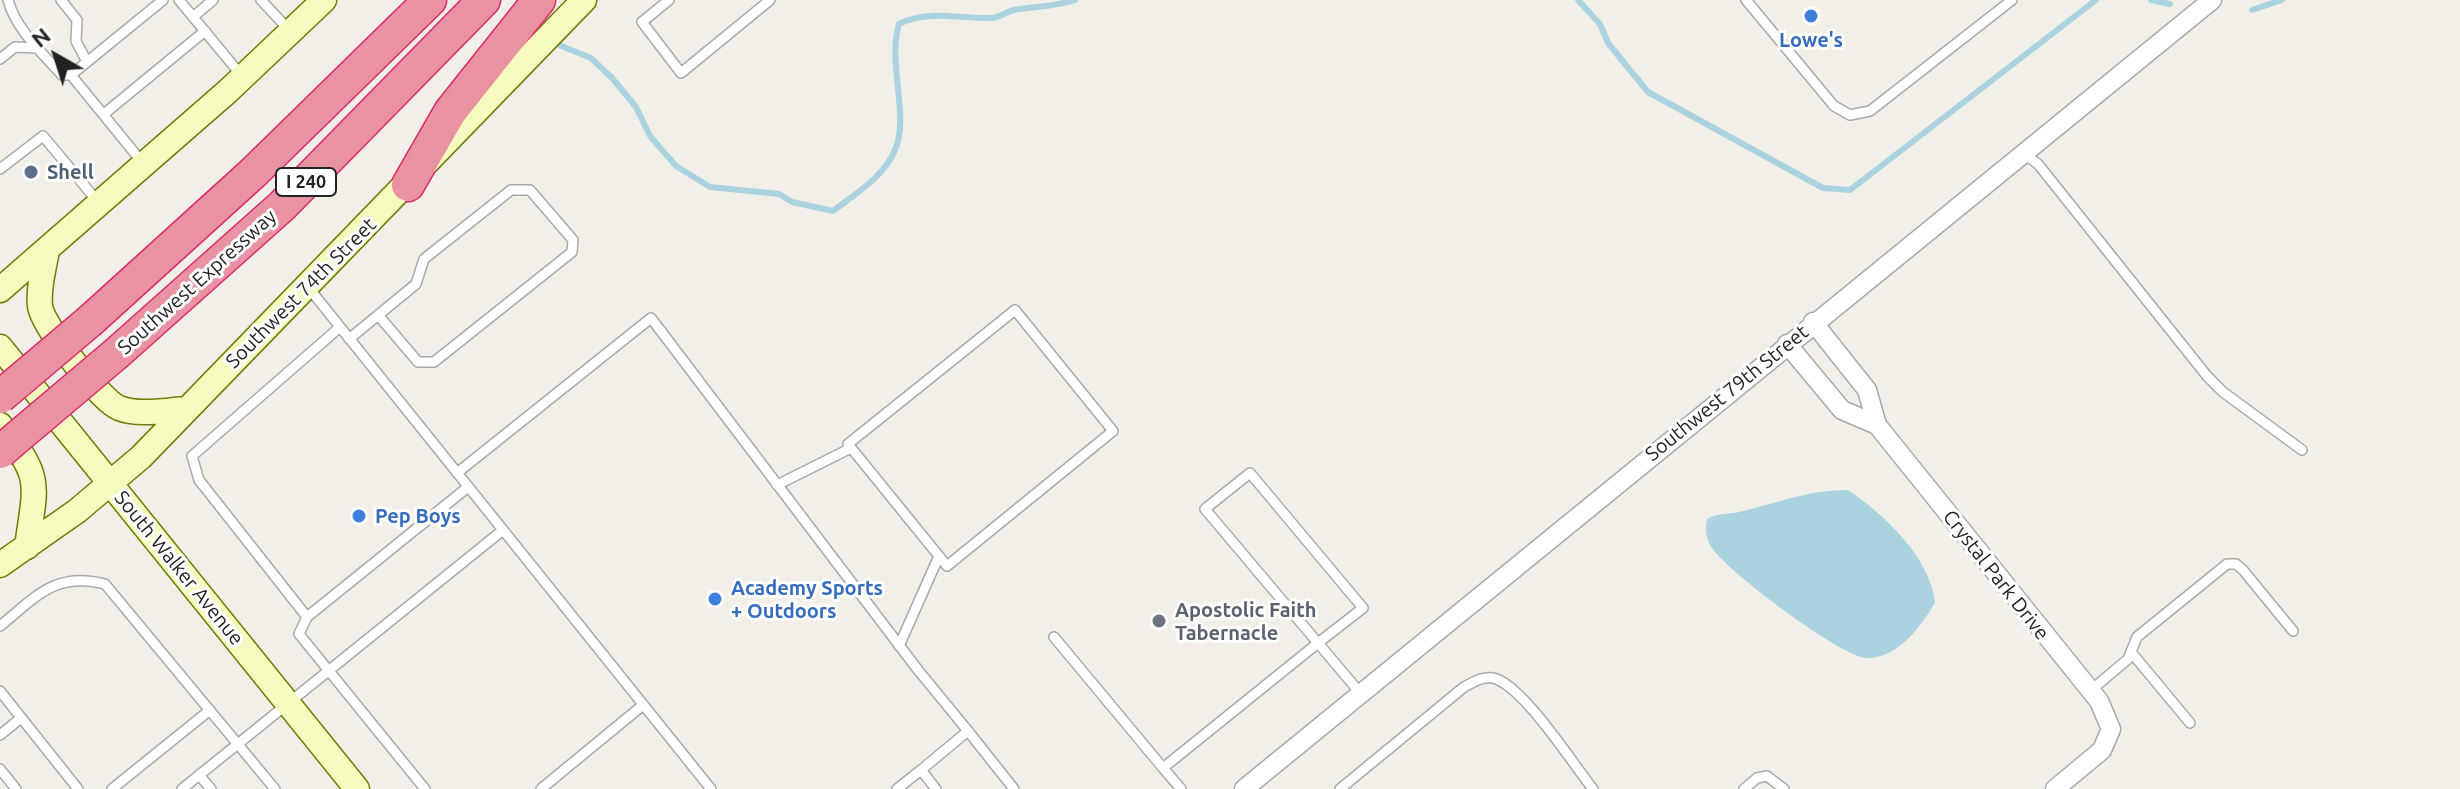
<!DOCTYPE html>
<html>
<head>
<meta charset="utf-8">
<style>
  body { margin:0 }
  #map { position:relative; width:2460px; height:789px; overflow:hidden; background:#f2efe9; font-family:Ubuntu,sans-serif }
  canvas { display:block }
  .north { position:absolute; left:16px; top:16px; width:80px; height:80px; -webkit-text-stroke:6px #fff; paint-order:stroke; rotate:321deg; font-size:22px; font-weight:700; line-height:32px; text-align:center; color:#222 }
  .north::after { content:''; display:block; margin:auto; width:28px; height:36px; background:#222; clip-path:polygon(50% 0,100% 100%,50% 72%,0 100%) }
</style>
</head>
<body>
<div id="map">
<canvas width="2460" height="789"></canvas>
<div class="north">N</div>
</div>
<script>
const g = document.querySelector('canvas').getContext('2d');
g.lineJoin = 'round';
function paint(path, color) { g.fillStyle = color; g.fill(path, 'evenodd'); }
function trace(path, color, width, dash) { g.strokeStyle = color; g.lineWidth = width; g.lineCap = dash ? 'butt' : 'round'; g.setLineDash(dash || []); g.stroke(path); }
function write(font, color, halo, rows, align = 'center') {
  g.font = font + ' Ubuntu,sans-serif'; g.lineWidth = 6; g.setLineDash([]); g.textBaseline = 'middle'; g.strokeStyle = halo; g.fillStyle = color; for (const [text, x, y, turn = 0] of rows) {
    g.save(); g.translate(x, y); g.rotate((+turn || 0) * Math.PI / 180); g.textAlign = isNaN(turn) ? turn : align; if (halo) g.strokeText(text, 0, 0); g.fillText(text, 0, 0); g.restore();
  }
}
const water = new Path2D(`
  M1848 490C1884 514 1931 558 1935 603 1920 627 1898 659 1866 658 1840 656 1728 572 1712 548 1706 538 1705 531 1707 519 1719 512 1730 515 1743 511 1780 502 1809 490 1848 490Z`);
const stream = new Path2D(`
  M1578 0 1600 24 1608 43 1648 92 1823 188 1850 190 2096 0
  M2151 0 2170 4
  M2252 10 2282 0
  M559 45 591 58 612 78 636 107 650 136 676 166 710 187 779 194 792 202 833 211C855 194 884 177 895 150 910 116 887 63 899 24 927 9 961 19 991 18 999 18 1006 12 1014 10 1035 6 1055 7 1075 0`);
const lane = new Path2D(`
  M8 0C15 28 43 54 62 75H71
  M61 0 77 20 76 41 87 62
  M179 0 241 75
  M261 0 289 30
  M669 0 642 22 681 73 770 0
  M1746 0 1834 106 1850 115 1870 111 2012 0
  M193 17 213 0
  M0 59 15 47 38 48
  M104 114 205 31
  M2023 153 2038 164 2207 376 2223 392 2302 450
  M142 162 71 75 163 0
  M0 169 43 136 98 202
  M308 287 711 789
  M1015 310 1113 431 947 566 848 444Z
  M340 327 192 456 199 480 307 617 299 634 425 789
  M349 339 416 284 424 259 511 190H530L573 240 572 252 434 362H418L378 315
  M457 473 651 318 918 670 968 731
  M1250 473 1363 608 1318 643 1205 509Z
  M777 485 851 448
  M307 617 468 487
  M0 626C36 597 55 571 105 584L275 789
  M1054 637 1163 768
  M899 646 939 556
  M2131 652 2190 723
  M0 691 78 789
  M2090 691 2128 659 2137 637 2227 564H2236L2243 570 2293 631
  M0 735 21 718
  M0 769 16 789
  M921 770 968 731 1014 789
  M199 775 211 789
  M112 789 210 710
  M182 789 503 530
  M541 789 643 705
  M897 789 921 770 936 789
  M1181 789 1163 768 1318 643 1361 694
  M1340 789 1464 687C1472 683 1482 676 1493 678 1522 684 1573 764 1593 789
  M1744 789 1757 778 1767 776 1784 789`);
const street = new Path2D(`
  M1813 322 1867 390 1877 425 2099 701 2111 729 2102 750 2055 789
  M1787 344 1842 410 1877 425
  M1244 789 2212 0`);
const secondary = new Path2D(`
  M47 250C44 268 38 288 40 306 42 325 101 401 119 408 138 416 167 410 187 409
  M0 290 228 91 324 0
  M0 347 357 789
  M0 425C43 479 36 481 27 547
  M0 565 77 511 141 457 584 0`);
const highway = new Path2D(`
  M408 185 450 112 539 0
  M91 320 253 173 430 0
  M117 353 282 206 484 0`);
const highwayBridge = new Path2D(`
  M0 397 91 320
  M0 452 117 353`);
const markers = [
  [1811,16,8,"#3f7fe0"],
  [31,172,8,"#5c6f8a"],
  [359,516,8,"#3f7fe0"],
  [715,599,8,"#3f7fe0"],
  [1159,621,8,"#6b7280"]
];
const shields = [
  [306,182,60]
];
const shieldNames = [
  ["I 240",306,182]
];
const shopNames = [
  ["Lowe's",1811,40,"center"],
  ["Pep Boys",375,516],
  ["Academy Sports",731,588],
  ["+ Outdoors",731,611]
];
const serviceNames = [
  ["Shell",47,172]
];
const streetNames = [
  ["Southwest Expressway",197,282,-42],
  ["Southwest 74th Street",301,293,-45],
  ["Southwest 79th Street",1727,393,-39],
  ["South Walker Avenue",179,568,51],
  ["Crystal Park Drive",1996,575,52]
];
const worshipNames = [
  ["Apostolic Faith",1175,610],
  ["Tabernacle",1175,633]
];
paint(water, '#aad3df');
trace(stream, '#aad3df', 6);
trace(lane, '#a9a9a9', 12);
trace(street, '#a9a9a9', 21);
trace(secondary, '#707d05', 27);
trace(highway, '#dc2a67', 35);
trace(lane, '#fff', 9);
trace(street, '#fff', 18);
trace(secondary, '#f7fabf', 24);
trace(highway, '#e892a2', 32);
trace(highwayBridge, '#dc2a67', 35, []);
trace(highwayBridge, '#e892a2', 32);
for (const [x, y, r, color] of markers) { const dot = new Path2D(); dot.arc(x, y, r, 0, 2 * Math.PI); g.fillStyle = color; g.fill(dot); trace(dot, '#fff', 3); }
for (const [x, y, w] of shields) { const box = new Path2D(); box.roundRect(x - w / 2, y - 14, w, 28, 6); g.fillStyle = '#fff'; g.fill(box); trace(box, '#222', 2); }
write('bold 18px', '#222', null, shieldNames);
write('bold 20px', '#366cbe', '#fff', shopNames, 'left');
write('bold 20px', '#4e5e75', '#fff', serviceNames, 'left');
write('20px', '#222', '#fff', streetNames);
write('bold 20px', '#5b616d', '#fff', worshipNames, 'left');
</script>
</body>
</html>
